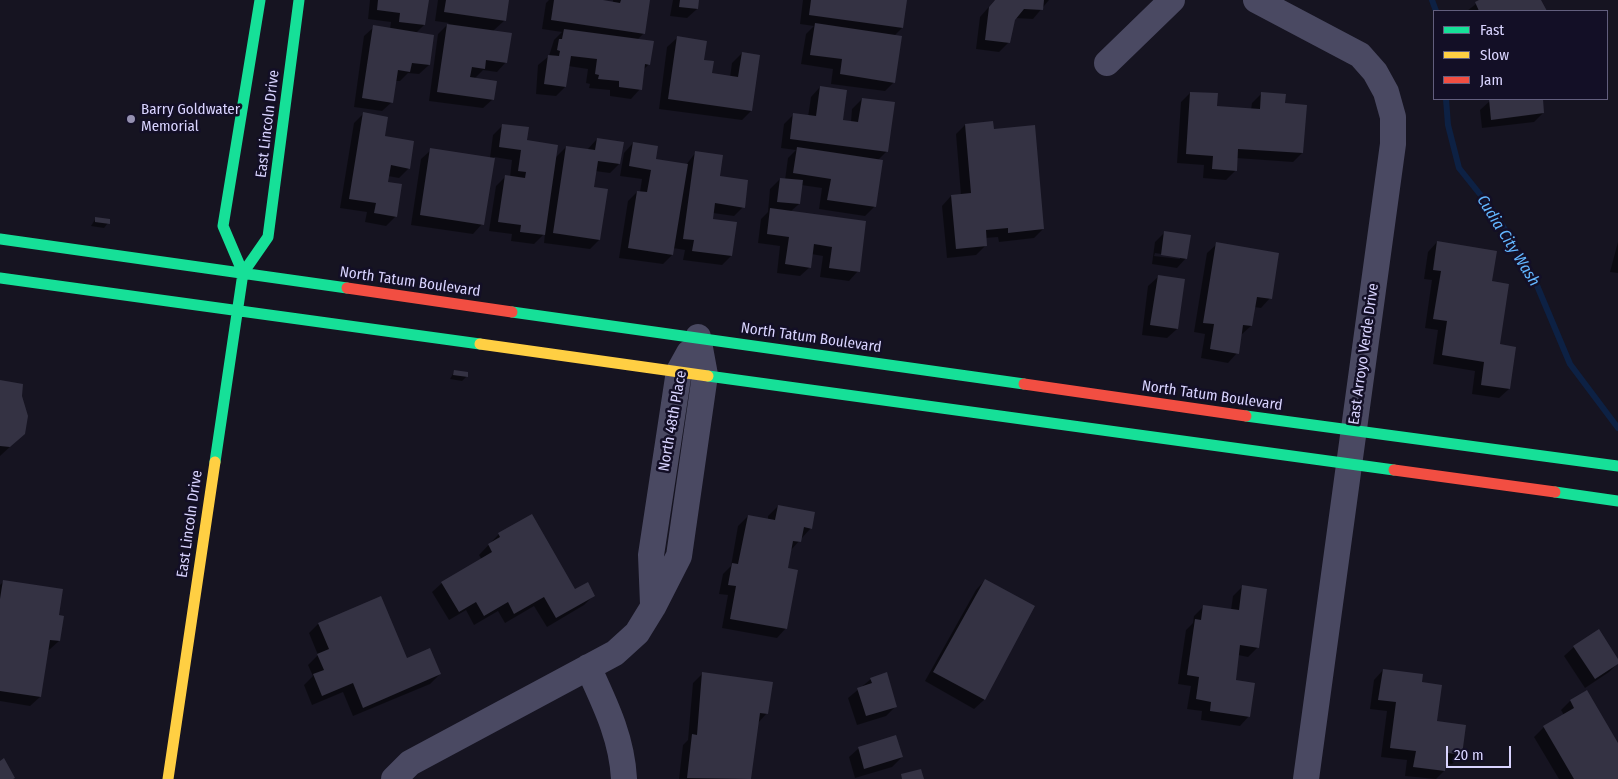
<!DOCTYPE html>
<html>
<head>
<meta charset="utf-8">
<style>
  body { margin:0 }
  #map { position:relative; width:1618px; height:779px; overflow:hidden; background:#161421; font-family:"Fira Sans Condensed",sans-serif }
  canvas { display:block }
  .legend { position:absolute; left:1433px; top:10px; width:175px; height:90px; box-sizing:border-box; background:#130f26; border:1px solid #625e7d; margin:0; padding:6px 9px; list-style:none; font-size:15px; color:#d9d4ff }
  .legend li { display:flex; align-items:center; gap:10px; height:25px }
  .legend b { width:25px; border:1px solid #625e7d }
  .scale { position:absolute; left:1446px; top:746px; width:65px; height:22px; box-sizing:border-box; border:2px solid #d9d4ff; border-top:0; padding-left:6px; font-size:15px; line-height:18px; white-space:nowrap; color:#d9d4ff; -webkit-text-stroke:4px #130f26; paint-order:stroke }
</style>
</head>
<body>
<div id="map">
<canvas width="1618" height="779"></canvas>
<ul class="legend">
<li><b style="height:6px;background:#16e098"></b>Fast</li>
<li><b style="height:6px;background:#ffcf43"></b>Slow</li>
<li><b style="height:6px;background:#f24e42"></b>Jam</li>
</ul>
<div class="scale">20 m</div>
</div>
<script>
const g = document.querySelector('canvas').getContext('2d');
g.lineJoin = 'round';
function paint(path, color) { g.fillStyle = color; g.fill(path, 'evenodd'); }
function trace(path, color, width, dash) { g.strokeStyle = color; g.lineWidth = width; g.lineCap = dash ? 'butt' : 'round'; g.setLineDash(dash || []); g.stroke(path); }
function write(font, color, halo, rows, align = 'center') {
  g.font = font + ' "Fira Sans Condensed",sans-serif'; g.lineWidth = 5; g.setLineDash([]); g.textBaseline = 'middle'; g.strokeStyle = halo; g.fillStyle = color; for (const [text, x, y, turn = 0] of rows) {
    g.save(); g.translate(x, y); g.rotate((+turn || 0) * Math.PI / 180); g.textAlign = isNaN(turn) ? turn : align; if (halo) g.strokeText(text, 0, 0); g.fillText(text, 0, 0); g.restore();
  }
}
const shadow = new Path2D(`
  M370 0H427L424 25 416 33 429 65 419 74 408 73 400 81H395L392 102 382 111 354 107 364 36 374 27 390 29 391 22 368 19Z
  M438 0H507L505 20 493 31 506 62 497 72 483 70 474 79 493 99 483 108 429 101 438 34 449 23 435 21Z
  M549 0H601L613 3V0H649L644 33 637 40 649 64 643 70 640 89 631 99 610 96V90L589 88 590 84 586 83 588 69 568 66 565 87 556 96 536 94 538 65 549 56 554 40 562 32 542 29 546 3Z
  M673 0H698L697 9 687 18 670 16Z
  M803 0H906L902 28 894 36V82L885 91 831 84 833 69 801 64 806 34 814 26 800 24Z
  M995 0H1049L1033 19 1015 18 1009 42 999 52 976 49 980 17Z
  M1481 0H1540L1546 11H1467Z
  M677 38 703 61 711 74 730 77 732 63 742 53 751 111 742 120 659 109 667 47Z
  M820 87 842 121 851 122 852 109 862 99 887 151 878 160 874 207 865 216 819 209 822 188 801 185 799 204 790 212 865 222 858 271 849 281 820 277 823 256 811 254 810 267 800 276 777 273 780 246 758 243 761 219 768 212 770 189 780 179 785 180 788 158 796 150 781 148 784 124 793 115 808 117 811 97Z
  M1190 93 1216 107 1251 110 1252 103 1262 93 1284 104 1302 153 1293 162 1236 158V170L1226 180 1203 178 1204 165 1177 163 1181 102Z
  M1492 99H1541L1543 113 1534 122 1482 128 1480 110Z
  M363 114 409 168 399 178 388 176 387 183 396 216 386 226 365 222 367 212 340 208 354 123Z
  M503 125 554 159 566 147 587 150 597 139 619 164 610 173 595 171 593 188 599 240 590 249 544 243 545 233 534 244 511 241 512 234 489 231 496 186 505 177H510L512 160 494 157 482 224 473 234 411 225 421 159 431 150 490 158 493 135Z
  M965 125 993 130 1043 229 1034 238 999 242 998 237 985 238 986 245 976 255 947 258 942 206 951 196 961 195 956 134Z
  M633 143 655 160 686 165 696 152 743 207 734 216 713 213 712 220 731 256 722 265 683 260 685 250 673 248 672 255 663 264 619 258 628 201 637 192H640L642 179 620 176 624 153Z
  M96 218 108 223 104 228 91 226Z
  M1164 233 1186 258 1177 268 1152 264 1155 242ZM1155 253 1180 257V259L1154 256Z
  M1437 242 1498 345 1509 389 1499 398 1472 394 1475 371 1433 364 1438 330 1425 328 1432 280 1424 279 1428 252Z
  M1618 242V273L1610 272Z
  M1217 244 1270 298 1261 308 1254 307 1251 326 1241 335 1237 353 1228 363 1201 358 1205 334 1194 332 1207 253Z
  M1158 277 1177 329 1167 338 1142 335 1148 286Z
  M454 372 467 376 462 381 450 379Z
  M0 382 20 397 24 434 0 456Z
  M778 506 811 528 790 551 786 569V628L777 638 722 628 728 595 719 594 723 574 731 566 738 526 748 516 768 520V516Z
  M499 534 575 591 594 595 584 605 547 627 534 606 505 623 498 611 474 625 466 610 449 620 432 592 442 583 482 560 479 555Z
  M985 580 1033 607 984 700 974 709 925 681 976 590Z
  M3 582 59 641 49 650H47L40 697 30 706 0 701V585Z
  M1242 587 1258 647 1248 657 1238 655 1234 681 1249 716 1240 726 1201 720 1202 711 1187 709 1191 686 1178 684 1186 630 1193 623 1194 616 1204 606 1231 610 1233 596Z
  M318 624 406 659 440 674 430 684 353 716 343 692 312 705 304 685 313 676 308 665 318 655 309 633Z
  M1574 647 1618 661V663L1609 672 1585 688 1564 656Z
  M1383 670 1436 722 1461 754 1452 764 1445 763 1444 771 1436 779 1405 776 1407 760 1381 757 1387 711 1370 709 1374 680Z
  M702 674 767 713 758 723 750 779H679L683 745 688 740 693 683Z
  M871 679 896 706 886 716 857 725 848 698Z
  M1586 691 1618 746V779H1559L1534 737 1544 727 1564 715 1561 710 1570 701Z
  M859 748 902 757 892 767 855 778 849 757Z`);
const stream = new Path2D(`
  M1432 0 1436 11
  M1446 99 1448 125 1459 168 1495 213 1533 276 1570 364 1618 428`);
const building = new Path2D(`
  M378 0H429L425 25 399 22 400 13 377 10Z
  M446 0H509L506 21 444 12Z
  M554 0H603L620 3 621 0H650L645 34 551 20Z
  M680 0H699L698 9 679 7Z
  M811 0H907L903 28 809 15Z
  M995 0H1044L1043 10 1024 9 1015 20 1010 43 985 40 989 7Z
  M1479 0H1541L1547 11H1479L1475 2Z
  M815 23 902 36 895 83 840 74 842 59 810 55Z
  M447 24 512 33 507 63 486 60 485 69 472 67 470 77 497 81 494 100 437 92Z
  M373 25 434 35 430 65 412 63 410 72 398 70 393 103 362 98Z
  M564 29 654 41 650 65 645 64 642 90 619 87V81L598 79 599 75 595 74 597 59 571 56 566 87 544 84 548 55 559 56 560 51 557 50 559 39H562Z
  M677 36 707 41 704 60 714 61 712 73 738 77 742 52 760 55 752 111 668 99Z
  M820 86 847 90 843 120 858 122 862 98 895 102 888 152 790 139 793 113 816 116Z
  M1190 92 1218 93 1217 106 1260 109 1261 92 1286 94 1285 103 1307 105 1303 153 1238 149 1237 171 1212 169 1213 156 1186 154Z
  M1489 99H1543L1544 113 1491 120Z
  M363 112 388 117 385 136 414 141 410 169 391 165 388 182 402 184 397 217 374 213 376 203 349 199Z
  M993 121 994 129 1035 125 1044 229 1008 233V228L986 230 987 246 956 249 951 195 971 193 965 124Z
  M502 124 529 127 527 140 558 145 545 235 520 232 521 225 498 222 505 175 525 178 526 172 518 171 521 150 499 147Z
  M597 138 624 142 620 164 598 161 594 187 608 189 600 240 553 233 566 146 595 150Z
  M633 142 658 146 656 159 688 164 673 255 628 248 637 191 647 192 651 170 629 166Z
  M797 147 883 160 876 207 827 200 831 179 793 173Z
  M430 148 495 158 484 225 420 215Z
  M695 151 723 155 720 176 748 180 745 208 715 203 713 219 737 222 732 256 692 251 694 240 683 239Z
  M780 178 803 180 800 204 777 202Z
  M770 208 866 221 860 272 829 268 832 247 814 244 811 268 785 264 789 237 767 234Z
  M95 217 110 219V224L95 222Z
  M1164 231 1191 235 1187 259 1161 255Z
  M1437 241 1497 251 1492 281 1509 284 1500 344 1516 347 1510 389 1481 385 1484 362 1442 355 1447 321 1433 319 1441 271 1433 270Z
  M1216 242 1279 253 1272 299 1257 297 1252 326 1243 325 1239 354 1210 349 1214 324 1203 323Z
  M1158 275 1185 279 1178 329 1150 325Z
  M454 370 468 372V377L453 375Z
  M0 380 23 384 22 396 28 416 25 434 10 447 0 446Z
  M778 505 815 512 812 529 804 527 801 542 793 541 788 568 798 570 787 629 730 619 736 586 728 585 732 563 738 564 748 515 775 520Z
  M532 514 575 589 588 582 595 596 556 618 544 597 514 614 508 602 484 616 476 602 459 612 441 582 492 552 488 544 500 537 498 533Z
  M985 579 1035 606 985 700 933 672Z
  M3 580 63 589 59 615 64 616 60 641 50 640 41 697 0 691V599Z
  M1242 585 1267 589 1259 648 1240 645 1236 680 1255 683 1250 717 1210 711 1211 702 1196 699 1199 677 1187 675 1195 619 1201 620 1203 605 1239 610Z
  M381 596 407 658 430 648 441 674 363 708 353 683 322 696 313 674 324 670 317 654 329 649 318 623Z
  M1599 629 1618 659V664L1595 679 1573 646Z
  M1383 669 1423 674 1422 682 1442 685 1437 721 1466 725 1462 755 1448 753 1445 771 1413 767 1416 751 1390 748 1396 702 1378 700Z
  M702 672 773 682 768 714 760 713 751 779 687 778 692 734 697 735Z
  M887 672 897 707 866 716 857 688 872 683 870 678Z
  M1587 690 1618 743V779H1574L1543 726 1574 708 1570 700Z
  M896 735 903 757 864 769 858 747Z
  M4 758 15 778 13 779H0V761Z
  M921 769 924 779H902L901 774Z`);
const street = new Path2D(`
  M1256 0 1360 55 1375 72 1386 92 1393 117V144L1306 779
  M1107 63 1172 0
  M653 604 651 555 679 371 689 353
  M588 667C605 704 622 738 624 779
  M394 779 410 763 615 653 637 633 653 607 679 556 705 375 698 337`);
const fast = new Path2D(`
  M0 239 347 288
  M243 273 223 226 260 0
  M0 278 480 344
  M512 312 1024 384
  M708 376 1394 470
  M1246 416 1618 466
  M215 462 243 273 268 237 299 0
  M1555 492 1618 501`);
const slow = new Path2D(`
  M480 344 708 376
  M168 779 215 462`);
const jam = new Path2D(`
  M347 288 512 312
  M1024 384 1246 416
  M1394 470 1555 492`);
const markers = [
  [131,119,5,"#9591b1"]
];
const poiNames = [
  ["Barry Goldwater",141,110],
  ["Memorial",141,127]
];
const streetNames = [
  ["East Lincoln Drive",268,124,-83],
  ["North Tatum Boulevard",410,282,8],
  ["North Tatum Boulevard",811,338,8],
  ["East Arroyo Verde Drive",1364,354,-82],
  ["North Tatum Boulevard",1212,396,8],
  ["North 48th Place",673,421,-80],
  ["East Lincoln Drive",190,524,-82]
];
const waterNames = [
  ["Cudia City Wash",1508,241,58]
];
paint(shadow, '#0007');
trace(stream, '#0d2144', 6);
paint(building, '#343243');
trace(street, '#4a4962', 26);
trace(fast, '#16e098', 11);
trace(slow, '#ffcf43', 11);
trace(jam, '#f24e42', 11);
for (const [x, y, r, color] of markers) { const dot = new Path2D(); dot.arc(x, y, r, 0, 2 * Math.PI); g.fillStyle = color; g.fill(dot); trace(dot, '#130f26', 2); }
write('15px', '#d9d4ff', '#130f26', poiNames, 'left');
write('15px', '#d9d4ff', '#130f26', streetNames);
write('italic 16px', '#62b6ff', '#130f26', waterNames);
</script>
</body>
</html>
